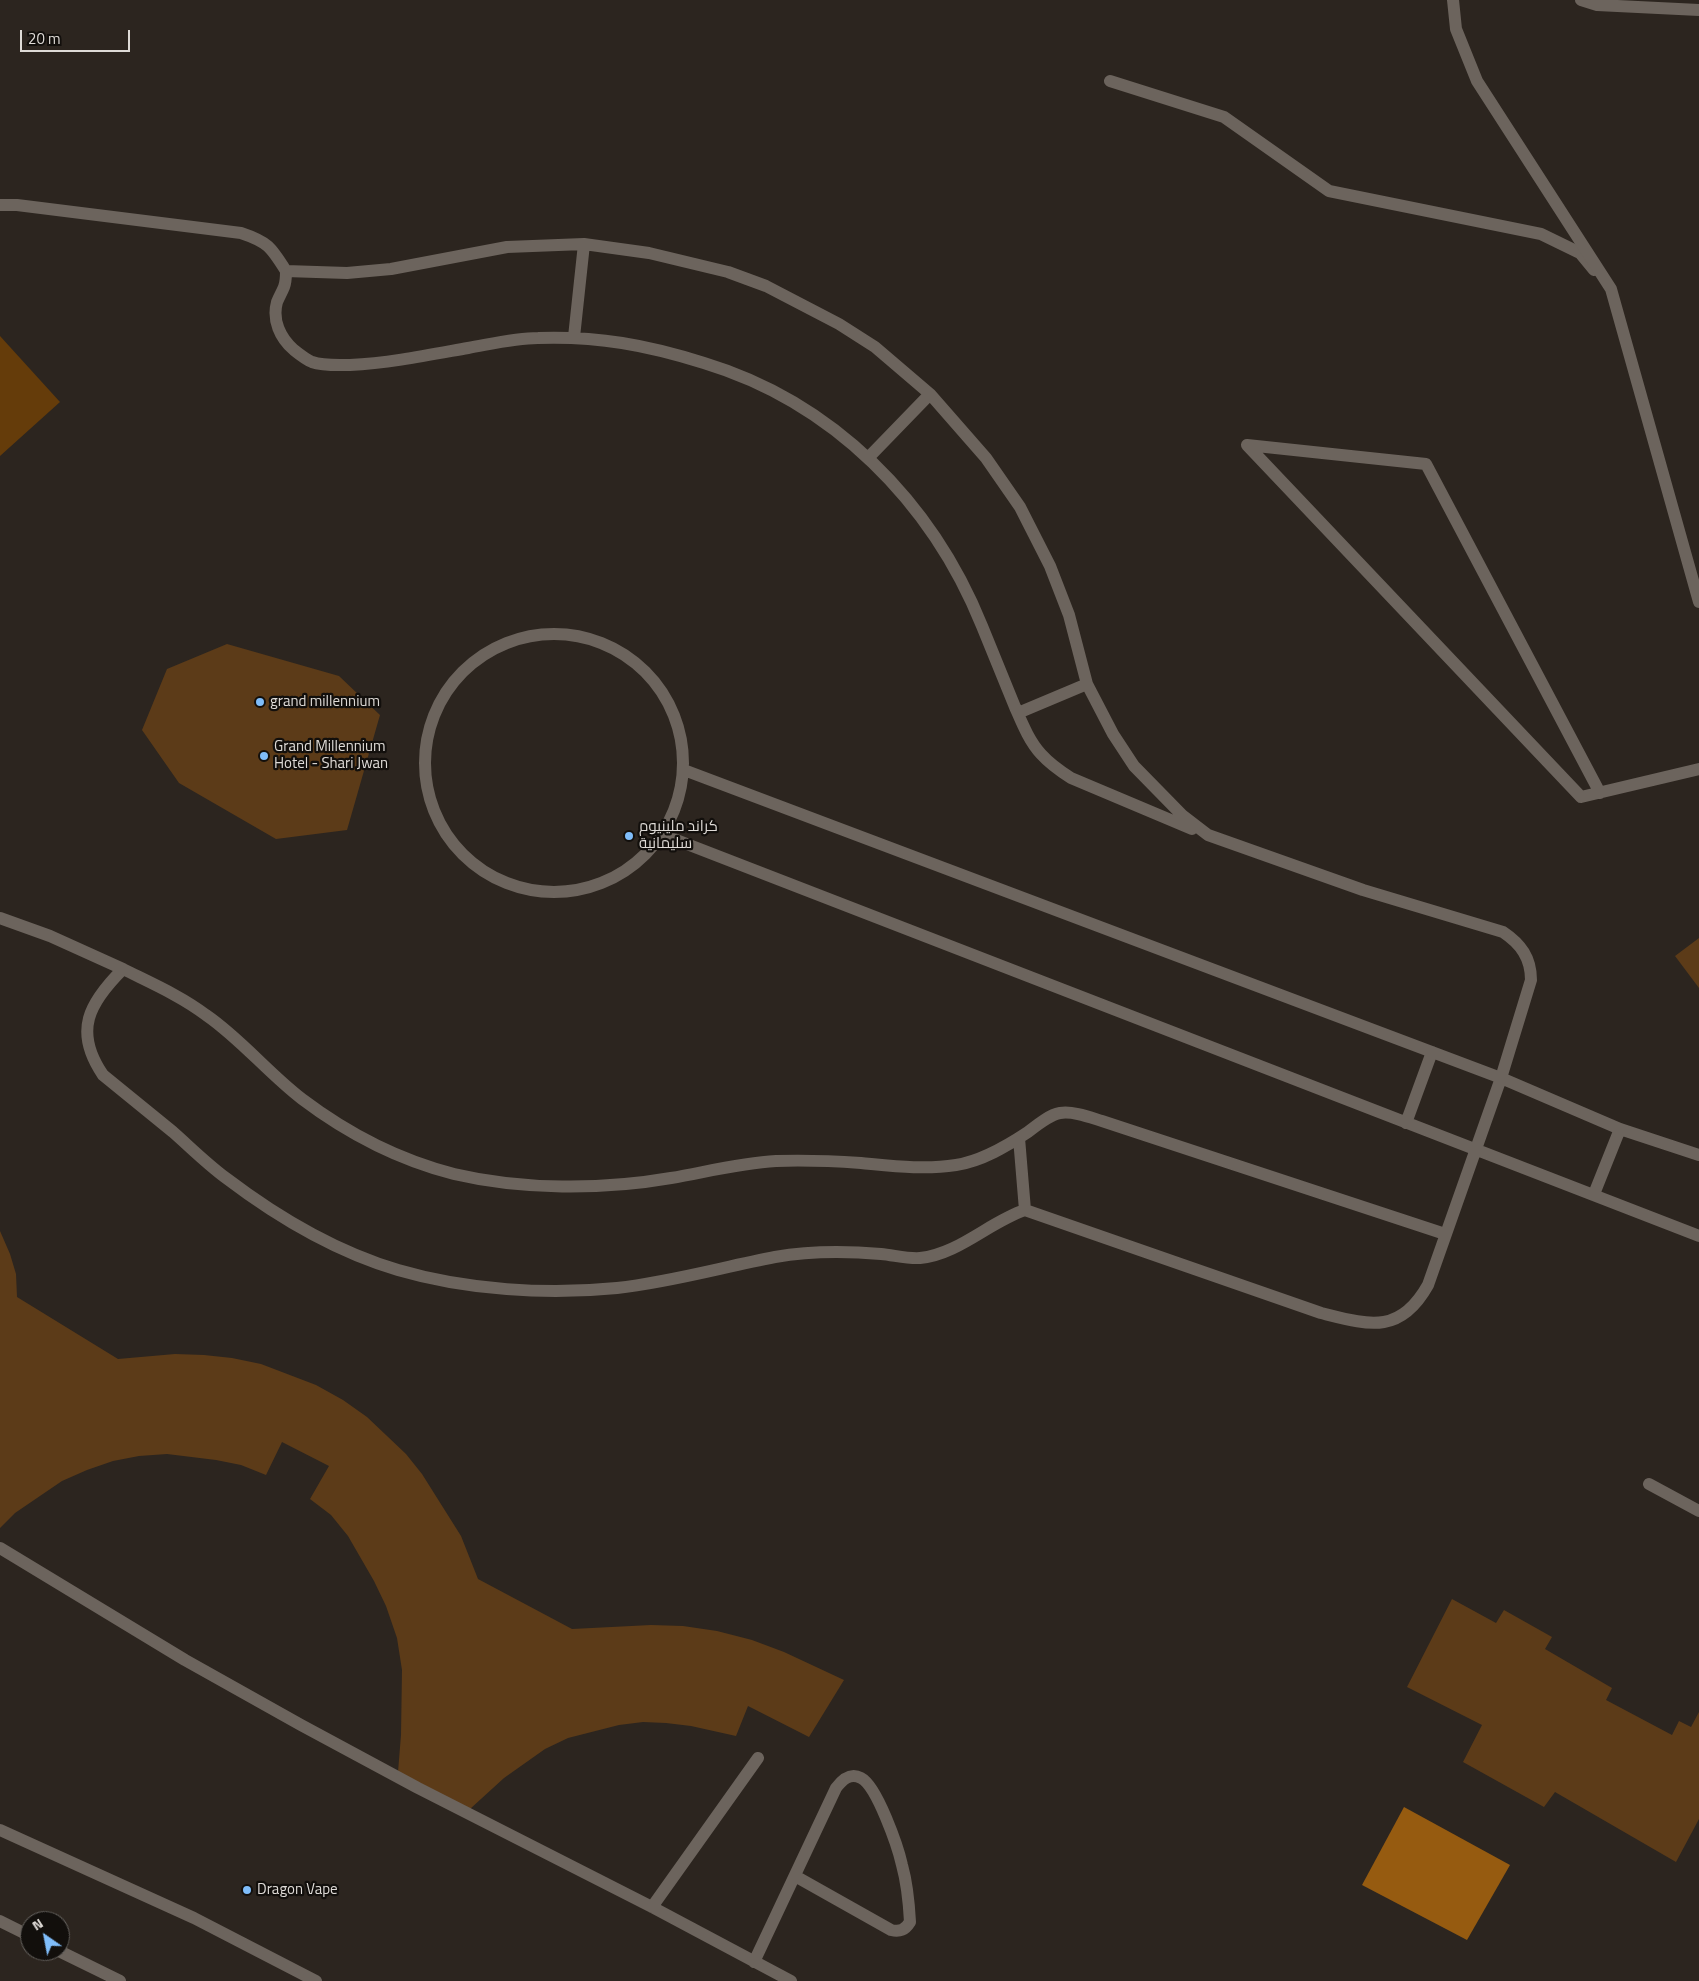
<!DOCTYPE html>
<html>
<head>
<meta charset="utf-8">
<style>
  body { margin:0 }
  #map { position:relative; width:1699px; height:1981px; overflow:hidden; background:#2c251f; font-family:"Titillium Web",sans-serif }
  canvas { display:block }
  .north { position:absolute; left:20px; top:1911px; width:50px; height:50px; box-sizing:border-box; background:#120f0c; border:1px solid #64615d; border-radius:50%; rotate:327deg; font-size:14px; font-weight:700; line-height:20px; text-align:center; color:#dfdbd7 }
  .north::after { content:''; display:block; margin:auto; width:18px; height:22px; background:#7fbdfa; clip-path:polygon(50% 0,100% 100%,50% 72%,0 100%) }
  .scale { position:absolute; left:20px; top:30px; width:110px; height:22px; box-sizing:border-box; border:2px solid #dfdbd7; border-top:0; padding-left:6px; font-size:15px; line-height:18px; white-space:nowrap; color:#dfdbd7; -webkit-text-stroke:4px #120f0c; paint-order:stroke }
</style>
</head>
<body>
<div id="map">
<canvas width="1699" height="1981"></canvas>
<div class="north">N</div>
<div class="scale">20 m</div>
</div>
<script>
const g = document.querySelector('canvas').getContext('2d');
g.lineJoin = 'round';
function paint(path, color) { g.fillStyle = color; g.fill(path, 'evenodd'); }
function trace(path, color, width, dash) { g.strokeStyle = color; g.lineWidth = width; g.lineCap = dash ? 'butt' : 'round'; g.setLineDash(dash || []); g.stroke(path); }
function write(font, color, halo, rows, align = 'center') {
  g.font = font + ' "Titillium Web",Cairo,sans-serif'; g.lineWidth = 4.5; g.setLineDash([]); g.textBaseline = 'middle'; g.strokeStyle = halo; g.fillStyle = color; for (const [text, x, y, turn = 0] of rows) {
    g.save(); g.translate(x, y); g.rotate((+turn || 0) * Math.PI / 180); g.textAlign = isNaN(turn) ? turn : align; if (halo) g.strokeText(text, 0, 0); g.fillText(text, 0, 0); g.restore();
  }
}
const green = new Path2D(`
  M0 336 60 402 0 456Z`);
const water = new Path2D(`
  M1404 1807 1510 1865 1467 1940 1362 1885Z`);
const building = new Path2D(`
  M227 644 339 676 380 715 347 830 276 839 179 783 142 730 167 669Z
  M1699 938V988L1675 956Z
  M0 1231 10 1254 16 1274 17 1297 118 1359 175 1354 204 1355 232 1358 261 1364 316 1385 343 1400 367 1417 406 1454 422 1474 461 1536 478 1579 572 1629 651 1625 683 1626 717 1631 752 1640 784 1652 844 1680 809 1737 748 1706 736 1736 691 1726 666 1723 643 1722 619 1725 568 1738 545 1749 504 1778 470 1809 398 1772 401 1735 402 1670 397 1638 386 1606 374 1581 348 1536 331 1515 310 1499 329 1466 282 1442 266 1475 241 1465 216 1460 167 1454 139 1456 113 1461 87 1470 62 1481 15 1513 0 1528Z
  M1452 1599 1496 1623 1504 1610 1552 1637 1545 1649 1612 1688 1606 1700 1672 1735 1679 1721 1691 1727 1699 1712V1819L1676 1862 1555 1792 1544 1807 1463 1762 1482 1725 1407 1687Z`);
const service = new Path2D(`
  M1110 81 1224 117 1329 191 1541 234 1580 253 1594 270
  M1649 1484 1699 1511
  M0 1548 185 1660 301 1725 418 1788 652 1907 791 1981
  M652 1907 758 1758
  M754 1962 836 1788C842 1780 850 1772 861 1778 877 1786 898 1847 902 1865 907 1883 909 1903 910 1922 905 1930 900 1932 891 1930L795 1876`);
const minor = new Path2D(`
  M1453 0 1456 29 1477 81 1611 289 1699 602
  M1581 0 1597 5 1699 10
  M0 205H17L241 233C268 242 271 247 286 271L347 273 391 269 507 247 584 244 649 253 728 272 766 286 839 324 875 347 930 394 986 458 1020 507 1050 566 1069 615 1087 684 1113 734 1134 766 1182 815 1208 835 1363 890 1503 932C1521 944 1531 958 1531 980L1501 1078 1428 1285C1400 1335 1369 1325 1321 1313L1025 1210C989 1222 959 1254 920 1258 908 1259 893 1255 881 1254 846 1251 809 1251 775 1257 723 1267 671 1282 617 1288 547 1295 466 1290 398 1270 337 1252 276 1216 226 1178 207 1164 190 1147 173 1132 150 1113 126 1094 103 1075 73 1031 89 1003 123 969L50 936 0 918
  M286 271C286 276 286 282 284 287 282 292 279 297 277 302 272 320 280 338 294 350 299 354 307 360 312 362 323 366 338 365 350 365 390 363 429 355 468 348 491 344 515 338 538 338 598 336 647 345 704 363 833 402 932 502 982 626 993 653 1004 680 1015 707 1022 723 1029 741 1041 754 1050 764 1060 771 1071 778L1192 829
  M574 337 584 244
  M1247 445 1581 797 1699 769
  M1247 445 1426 464 1600 793
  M868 458 930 394
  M425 763a129 129 0 1 1 258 0a129 129 0 1 1-258 0Z
  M1018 713 1087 684
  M684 770 1501 1078 1620 1129 1699 1155
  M661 834 1699 1236
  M123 969C151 983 181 996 206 1015 241 1039 268 1073 302 1099 347 1133 399 1160 454 1174 522 1190 602 1190 671 1178 706 1172 740 1163 776 1161 804 1160 832 1161 861 1163 893 1166 924 1170 956 1165 982 1161 1007 1146 1028 1132 1037 1125 1049 1115 1060 1113 1073 1111 1089 1117 1102 1121L1445 1234
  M1406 1123 1432 1052
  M1019 1138 1025 1210
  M1594 1194 1620 1129`);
const secondary = new Path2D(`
  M0 1830 194 1918 316 1981
  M0 1921 30 1936
  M59 1951 120 1981`);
const markers = [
  [260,702,5,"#7fbdfa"],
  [264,756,5,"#7fbdfa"],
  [629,836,5,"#7fbdfa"],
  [247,1890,5,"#7fbdfa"]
];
const poiNames = [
  ["grand millennium",270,702],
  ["Grand Millennium",274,747],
  ["Hotel - Shari Jwan",274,764],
  ["كراند ملينيوم",639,827],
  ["سليمانية",639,844],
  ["Dragon Vape",257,1890]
];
paint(green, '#653c0a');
paint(water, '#965b10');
paint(building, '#5c3b18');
trace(service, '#6c645d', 12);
trace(minor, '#6c645d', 12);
trace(secondary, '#6c645d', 12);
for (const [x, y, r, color] of markers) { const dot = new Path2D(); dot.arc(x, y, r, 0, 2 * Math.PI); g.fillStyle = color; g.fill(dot); trace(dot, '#120f0c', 2); }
write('15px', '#dfdbd7', '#120f0c', poiNames, 'left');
</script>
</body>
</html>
